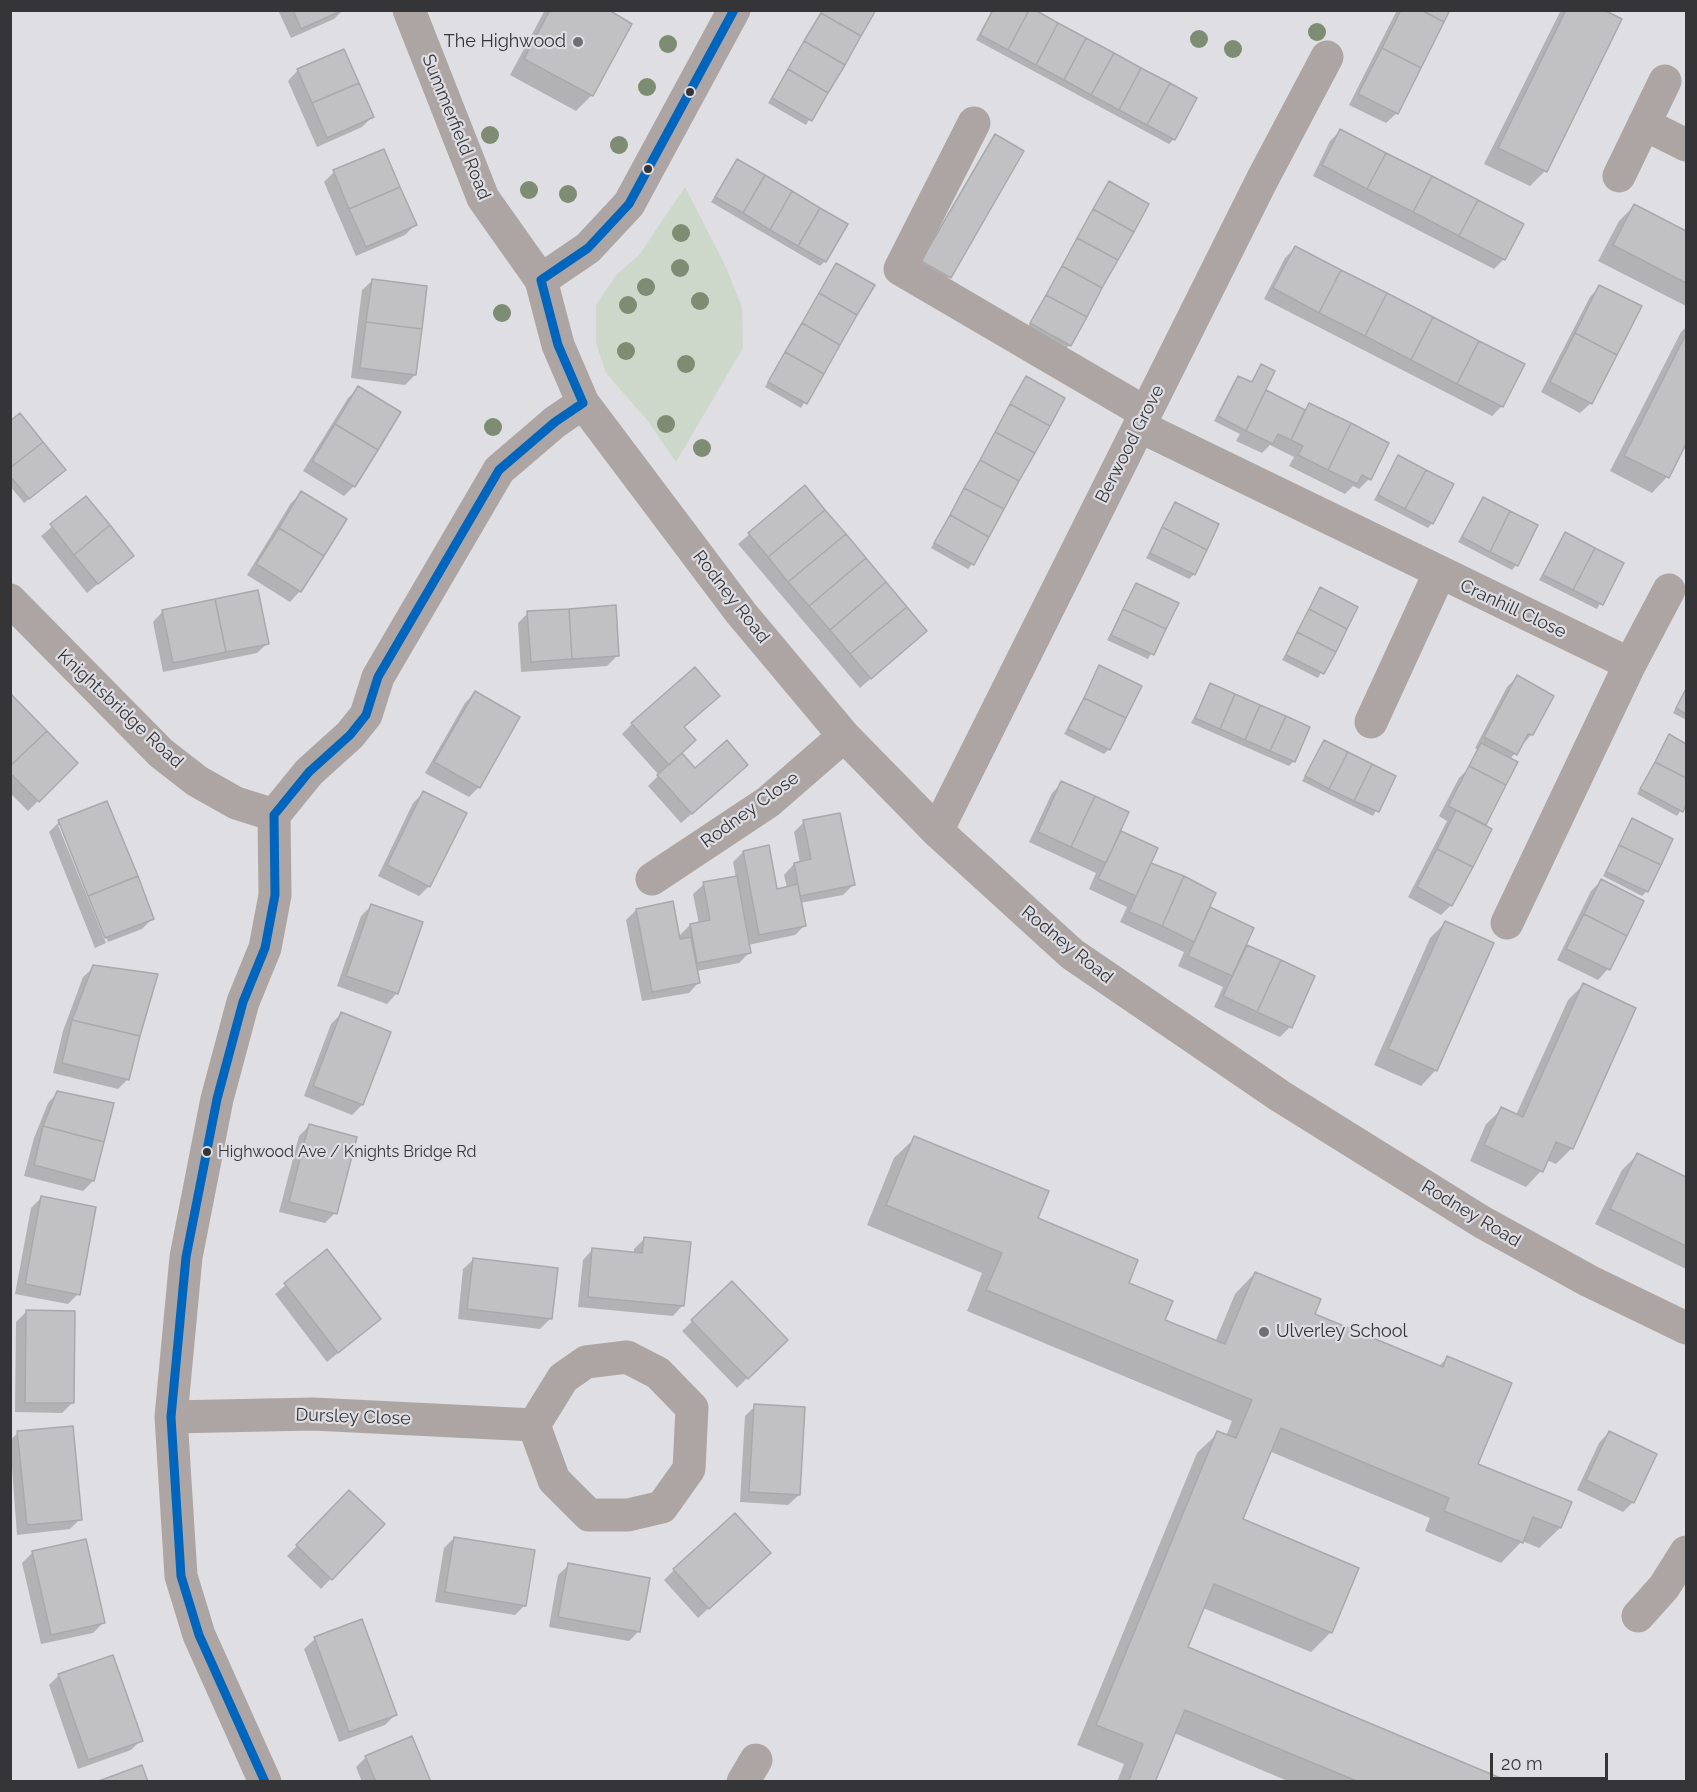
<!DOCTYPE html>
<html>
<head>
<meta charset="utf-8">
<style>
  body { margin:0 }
  #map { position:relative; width:1697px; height:1792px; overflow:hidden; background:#dfdee2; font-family:Raleway,sans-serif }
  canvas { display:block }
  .frame { position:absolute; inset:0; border:12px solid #353537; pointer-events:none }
  .scale { position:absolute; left:1490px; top:1753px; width:118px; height:27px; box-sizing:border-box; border:3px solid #353537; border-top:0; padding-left:8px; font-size:18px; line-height:21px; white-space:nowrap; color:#353537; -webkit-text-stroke:4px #dedde3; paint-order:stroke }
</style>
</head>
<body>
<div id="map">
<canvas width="1697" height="1792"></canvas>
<div class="frame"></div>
<div class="scale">20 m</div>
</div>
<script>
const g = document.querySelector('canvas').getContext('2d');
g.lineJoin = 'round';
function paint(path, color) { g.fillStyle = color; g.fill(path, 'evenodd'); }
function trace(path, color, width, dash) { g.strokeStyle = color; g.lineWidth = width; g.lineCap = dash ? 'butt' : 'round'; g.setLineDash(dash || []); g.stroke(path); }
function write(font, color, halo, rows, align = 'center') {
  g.font = font + ' Raleway,sans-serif'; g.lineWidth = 4.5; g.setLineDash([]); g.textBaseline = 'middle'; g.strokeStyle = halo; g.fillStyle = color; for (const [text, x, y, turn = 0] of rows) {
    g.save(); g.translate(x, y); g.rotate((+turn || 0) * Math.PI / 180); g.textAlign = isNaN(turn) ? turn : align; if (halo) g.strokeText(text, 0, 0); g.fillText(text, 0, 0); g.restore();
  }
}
const green = new Path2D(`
  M685 187 725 265 742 307 743 348 676 462 647 420 606 373 596 343V305L617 274 639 255Z`);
const shadow = new Path2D(`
  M278 10H343L334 19 291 38Z
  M545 10H607L592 95 576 111 510 75Z
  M822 10H874L806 125 768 103Z
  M992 10H1031L1174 139 1169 144 976 40Z
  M1397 10H1448L1397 113 1386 123 1349 105Z
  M1561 10H1601L1545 171 1530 186 1484 164Z
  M298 70 372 117 362 127 317 147 288 81Z
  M1340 131 1504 259 1494 269 1313 176 1330 141Z
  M996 136 1022 152 945 282 918 266Z
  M737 161 825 261 820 266 711 202Z
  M334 172 415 225 405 235 356 256 324 182Z
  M1109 183 1070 345 1065 349 1027 328Z
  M1634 206 1686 233V306L1598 261 1619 221Z
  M1295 248 1502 406 1492 416 1264 299 1285 258Z
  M836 265 872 286 801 408 765 387Z
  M373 280 415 375 405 385 351 378 362 290Z
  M1600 286 1591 403 1580 413 1541 392 1590 297Z
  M1686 327V440L1667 477 1652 493 1610 471 1681 332Z
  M1261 366 1264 390 1304 411 1309 405 1369 479 1359 489 1353 486 1345 494 1289 466 1294 457 1270 445 1262 453 1236 441 1240 434 1214 421 1234 382 1239 377 1250 383Z
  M1026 378 972 564 968 569 931 548Z
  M359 388 354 486 344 496 303 471 348 398Z
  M10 423 59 475 24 503 10 486Z
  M1398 457 1432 523 1428 528 1374 500Z
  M804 487 925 631 860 688 738 544Z
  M302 493 300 591 290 602 247 575 291 503Z
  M86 498 132 555 87 593 41 536Z
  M1483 499 1516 565 1512 570 1458 542Z
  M1175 504 1194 574 1189 579 1146 558Z
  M1565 534 1622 564 1597 609 1539 580Z
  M1136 584 1177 604 1148 659 1107 640Z
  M1321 589 1356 607 1318 678 1282 660Z
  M163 611 268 643 257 653 163 672 153 622Z
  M528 613 617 656 607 666 521 672 518 623Z
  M1100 667 1109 749 1104 754 1064 734Z
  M1517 677 1531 735 1510 759 1516 762 1484 826 1451 905 1441 915 1408 897 1447 821 1439 816 1459 778 1467 770 1477 749 1475 748 1507 687Z
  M1211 685 1294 761 1289 766 1191 723Z
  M1686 687V720L1673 713Z
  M475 693 479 787 469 797 425 773 465 703Z
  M10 695 76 763 28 811 10 793Z
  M708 706 683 728 680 754 695 770 736 775 681 823 648 786 659 775 622 734 632 724Z
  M1670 736 1686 745V802L1677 816 1637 794Z
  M1324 742 1395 776 1373 816 1302 781Z
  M1062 783 1119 831 1156 849 1149 864 1208 908 1252 928 1244 945 1313 977 1290 1027 1280 1037 1214 1007 1223 987 1178 966 1184 952 1120 922 1127 907 1089 889 1096 873 1029 842 1052 793Z
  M423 793 429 886 419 896 378 876 413 803Z
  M1632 820 1647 891 1642 896 1603 876Z
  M59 822 153 918 142 929 108 942 61 825H58L106 943 95 948 49 832Z
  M804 822 853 885 843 895 800 903 805 925 795 935 748 945 749 953 739 963 697 971 699 982 689 993 642 1001 626 920 636 910 678 937 690 925 699 924 693 894 704 884 736 878 733 862 743 852 776 890 787 888 784 875 794 864 800 863 794 832Z
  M1601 881 1642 901 1608 969 1598 980 1557 960 1591 891Z
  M371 906 397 993 387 1004 337 986 361 916Z
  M1445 923 1436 1070 1421 1086 1374 1065 1430 938Z
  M94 967 128 1079 118 1089 53 1073 63 1031 83 977Z
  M1583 985 1572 1148 1556 1164 1546 1160 1541 1171 1526 1187 1470 1161 1486 1124 1502 1109 1516 1115 1568 1000Z
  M341 1014 362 1105 352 1115 304 1096 331 1024Z
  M58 1092 93 1181 83 1191 24 1176 34 1138 48 1103Z
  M309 1126 335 1213 325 1223 279 1212 299 1136Z
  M915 1138 1127 1283 1163 1320 1215 1342 1235 1294 1255 1273 1313 1315 1438 1367 1447 1358 1476 1465 1570 1503 1560 1528 1539 1548 1522 1541 1501 1563 1425 1531 1430 1518 1269 1451 1241 1520 1331 1632 1311 1652 1203 1608 1186 1648 1508 1782H1290L1174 1733 1154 1782H1117L1124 1764 1077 1745 1197 1453 1218 1433 1226 1436 1232 1421 967 1311 982 1273 867 1225 894 1158Z
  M1637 1155 1686 1179V1269L1595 1224 1622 1170Z
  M41 1198 78 1294 68 1304 15 1294 31 1208Z
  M644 1239 683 1305 673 1316 578 1307 583 1260 593 1249 634 1254V1249Z
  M327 1251 379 1319 327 1362 275 1294Z
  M474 1259 551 1318 540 1329 458 1319 463 1269Z
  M732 1283 786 1340 737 1388 682 1331Z
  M26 1312 72 1403 62 1413 15 1412 16 1322Z
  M755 1406 799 1495 788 1505 740 1502 745 1416Z
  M1609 1432 1633 1502 1623 1512 1577 1490 1599 1443Z
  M18 1433 80 1519 70 1529 17 1535 10 1440Z
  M349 1492 383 1524 321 1589 287 1556Z
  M454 1538 525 1605 515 1615 435 1602 444 1548Z
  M33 1552 103 1623 93 1633 41 1644 22 1563Z
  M758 1563 698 1618 664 1580 674 1570Z
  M569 1565 639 1631 629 1641 549 1627 558 1575Z
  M361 1621 395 1715 385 1725 339 1742 304 1649 315 1639Z
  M59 1675 141 1740 131 1750 78 1769 49 1685Z
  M366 1757 429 1782H362L356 1767Z`);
const building = new Path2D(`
  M293 10H343L301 29Z
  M550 10H609L632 24 593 96 524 59Z
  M823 10H876L861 36 821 13Z
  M993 10H1029L1008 50 980 35Z
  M1029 10H1035L1058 23 1036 65 1008 50Z
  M1401 10H1421L1444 22 1421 68 1382 48Z
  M1421 10H1450L1444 22Z
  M1566 10H1604L1622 19 1547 172 1498 148Z
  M821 13 861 36 845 65 804 41Z
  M1058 23 1086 38 1064 80 1036 65Z
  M1086 38 1114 53 1091 95 1064 80Z
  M804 41 845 65 828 93 788 69Z
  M1382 48 1421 68 1398 114 1358 94Z
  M344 49 359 83 312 103 297 69Z
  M1114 53 1141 68 1119 110 1091 95Z
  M1141 68 1170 83 1147 125 1119 110Z
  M788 69 828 93 812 121 772 98Z
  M359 83 374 117 327 138 312 103Z
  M1170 83 1197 98 1175 140 1147 125Z
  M1340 129 1386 153 1367 189 1322 165Z
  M995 134 1024 151 951 278 921 261Z
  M384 149 400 187 349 209 333 170Z
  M1386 153 1432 176 1413 212 1367 189Z
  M737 159 765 175 743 213 715 197Z
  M765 175 792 191 770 230 743 213Z
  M1432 176 1478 200 1459 236 1413 212Z
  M1109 181 1149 204 1134 232 1093 209Z
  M400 187 417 225 366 247 349 209Z
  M792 191 820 208 798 246 770 230Z
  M1478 200 1524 224 1505 260 1459 236Z
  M1634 204 1686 231V283L1613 245Z
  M820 208 848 224 826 262 798 246Z
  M1093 209 1134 232 1118 260 1077 238Z
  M1077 238 1118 260 1102 288 1062 266Z
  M1295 246 1341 270 1319 313 1273 288Z
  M836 263 875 285 857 315 819 293Z
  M1062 266 1102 288 1087 317 1046 295Z
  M1341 270 1387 293 1365 336 1319 313Z
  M372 279 427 286 422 329 366 322Z
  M1599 285 1642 306 1617 355 1575 333Z
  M819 293 857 315 840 345 802 323Z
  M1387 293 1433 317 1411 360 1365 336Z
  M1046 295 1087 317 1071 346 1030 323Z
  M1433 317 1479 341 1457 384 1411 360Z
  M366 322 422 329 416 375 360 368Z
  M802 323 840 345 824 374 785 352Z
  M1575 333 1617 355 1592 404 1550 382Z
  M1686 334V444L1669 478 1624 456Z
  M1479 341 1525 364 1503 407 1457 384Z
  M785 352 824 374 807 404 768 382Z
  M1261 364 1275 371 1246 431 1218 416 1238 376 1252 382Z
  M1026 376 1065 398 1050 426 1010 404Z
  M358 386 401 412 378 450 335 424Z
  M1266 390 1305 410 1291 440 1278 434 1273 444 1246 431Z
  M1309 403 1351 423 1328 470 1298 455 1303 446 1291 440Z
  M1010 404 1050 426 1035 453 995 432Z
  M20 413 43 442 10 468V421Z
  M1351 423 1389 443 1371 480 1362 475 1357 484 1328 470Z
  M335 424 378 450 355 487 312 461Z
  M995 432 1035 453 1019 481 980 460Z
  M43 442 66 470 29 499 10 476V468Z
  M1398 455 1426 470 1405 509 1378 495Z
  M980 460 1019 481 1004 509 964 488Z
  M1426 470 1454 484 1433 524 1405 509Z
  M805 485 825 510 768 557 748 533Z
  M964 488 1004 509 989 537 950 515Z
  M301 491 347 519 324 556 279 528Z
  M86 496 110 525 74 555 50 524Z
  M1483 497 1510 511 1490 552 1462 537Z
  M1175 502 1219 524 1207 550 1162 527Z
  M825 510 846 534 788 582 768 557Z
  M1510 511 1538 525 1518 566 1490 552Z
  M950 515 989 537 974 565 934 543Z
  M110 525 134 556 98 584 74 555Z
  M1162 527 1207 550 1195 575 1150 553Z
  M279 528 324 556 301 592 256 564Z
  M1565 532 1595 548 1573 590 1543 575Z
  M846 534 866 558 809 606 788 582Z
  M1595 548 1624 563 1603 605 1573 590Z
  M866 558 886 582 830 630 809 606Z
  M886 582 907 607 850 654 830 630Z
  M1136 583 1179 603 1166 629 1123 609Z
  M1320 587 1358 607 1347 629 1309 609Z
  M258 590 269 644 226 652 215 599Z
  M215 599 226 652 173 663 162 610Z
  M616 605 619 656 572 659 569 609Z
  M907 607 927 631 871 679 850 654Z
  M569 609 572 659 531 662 527 611Z
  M1123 609 1166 629 1154 655 1111 635Z
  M1309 609 1347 629 1336 652 1297 632Z
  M1297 632 1336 652 1324 674 1286 655Z
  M1099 665 1142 686 1126 718 1084 698Z
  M695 667 720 696 684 727 696 740 669 765 631 723Z
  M1517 675 1554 696 1533 735 1528 734 1517 755 1484 737Z
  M1210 683 1235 694 1220 729 1195 718Z
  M1686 689V714L1676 708Z
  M475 691 520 717 480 788 434 762Z
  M10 693 47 731 10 766Z
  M1235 694 1260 705 1245 740 1220 729Z
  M1084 698 1126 718 1110 750 1068 729Z
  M1260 705 1286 716 1270 751 1245 740Z
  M1286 716 1310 727 1295 762 1270 751Z
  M47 731 78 763 39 802 10 773V766Z
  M1669 734 1686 744V778L1655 762Z
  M727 740 748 765 692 814 657 775 682 753 695 768Z
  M1324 740 1348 752 1329 789 1305 776Z
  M1481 743 1518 762 1506 785 1469 766Z
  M1348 752 1372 764 1354 801 1329 789Z
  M1655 762 1686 778V805L1683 812 1640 789Z
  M1372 764 1396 776 1379 812 1354 801Z
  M1469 766 1506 785 1486 825 1448 806Z
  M1061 781 1095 796 1071 847 1038 832Z
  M423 791 467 813 430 887 387 865Z
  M1095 796 1129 812 1106 863 1071 847Z
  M107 801 138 876 88 896 58 820Z
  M1456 810 1492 829 1473 867 1437 849Z
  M840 813 855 885 800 896 794 863 811 859 803 820Z
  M1632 818 1673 839 1661 865 1619 845Z
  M1121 831 1158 848 1136 896 1098 879Z
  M769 845 777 889 798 884 806 926 759 935 743 851Z
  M1619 845 1661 865 1648 892 1606 872Z
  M1437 849 1473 867 1452 906 1417 887Z
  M1151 863 1184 876 1162 926 1129 912Z
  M138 876 154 919 105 938 88 896Z
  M737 876 751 953 697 963 690 924 710 920 703 882Z
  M1184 876 1216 893 1194 942 1162 926Z
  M1601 879 1644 901 1627 936 1584 914Z
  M673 901 680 939 691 937 700 983 652 992 636 909Z
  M371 904 423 922 398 994 346 976Z
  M1210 907 1254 928 1232 976 1188 956Z
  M1584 914 1627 936 1610 970 1566 949Z
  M1445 921 1494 943 1437 1071 1388 1049Z
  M1247 945 1281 960 1257 1012 1223 996Z
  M1281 960 1315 976 1292 1028 1257 1012Z
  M93 965 158 974 140 1036 72 1020Z
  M1583 983 1636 1008 1573 1149 1556 1142 1543 1172 1484 1145 1501 1107 1523 1117Z
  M341 1012 391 1032 363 1105 313 1086Z
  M72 1020 140 1036 129 1080 62 1063Z
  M57 1091 114 1103 104 1142 43 1126Z
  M309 1124 357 1137 337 1214 289 1202Z
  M43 1126 104 1142 94 1181 34 1165Z
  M914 1136 1049 1191 1038 1218 1138 1260 1129 1283 1173 1301 1165 1320 1225 1344 1255 1272 1321 1299 1315 1314 1443 1367 1447 1356 1512 1383 1478 1464 1572 1502 1561 1528 1533 1517 1523 1543 1444 1511 1449 1498 1281 1428 1243 1519 1359 1568 1332 1633 1214 1584 1188 1647 1510 1782H1359L1185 1710 1155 1782H1128L1143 1744 1096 1725 1217 1431 1236 1438 1252 1400 986 1290 1002 1253 886 1205Z
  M1637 1153 1686 1177V1246L1610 1209Z
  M41 1196 96 1207 80 1295 25 1284Z
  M644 1237 691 1242 684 1306 588 1297 592 1248 642 1253Z
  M327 1249 381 1319 338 1353 284 1283Z
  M473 1258 558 1268 552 1319 467 1309Z
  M732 1281 788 1340 748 1379 691 1320Z
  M26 1310 75 1311 74 1403H25Z
  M754 1404 805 1407 800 1495 749 1492Z
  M73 1426 82 1520 27 1525 17 1431Z
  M1609 1431 1657 1454 1634 1503 1586 1480Z
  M349 1490 385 1524 332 1580 296 1545Z
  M735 1513 771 1553 709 1609 673 1569Z
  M454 1537 535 1550 526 1606 445 1592Z
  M86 1539 105 1623 51 1635 32 1551Z
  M568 1563 650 1578 640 1632 558 1617Z
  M362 1619 397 1715 349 1732 314 1637Z
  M113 1655 143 1741 88 1760 58 1674Z
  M412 1736 431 1782H376L365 1756Z
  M142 1765 148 1782H96Z`);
const minor = new Path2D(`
  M409 10 483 198 541 280 558 345 583 403 741 613 844 736 937 831 1072 954 1280 1096 1482 1222 1589 1281 1686 1328
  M974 123 900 269 1146 413
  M1644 124 1686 145
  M1619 176 1665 81
  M541 280 588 248 629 204 734 10
  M1139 426 1630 664 1507 923
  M10 600 161 753 197 781 236 803 274 815
  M1630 664 1669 590
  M1371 722 1439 574
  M937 831 1262 180 1327 57
  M652 879 768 802 844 736
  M171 1417 313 1414 534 1425 563 1378 586 1362 627 1357 658 1373 692 1408 689 1469 662 1507 628 1515H589L554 1480 534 1425
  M1638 1616 1664 1587 1686 1552
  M265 1782 199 1635 181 1576 171 1417 186 1257 217 1099 243 1002 265 948 275 895 274 815 309 772 350 735 366 715 378 677 499 470 555 422 583 403
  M743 1782 756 1760`);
const bus1 = new Path2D(`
  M265 1782 199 1635 181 1576 171 1417 186 1257 217 1099 243 1002 265 948 275 895 274 815 309 772 350 735 366 715 378 677 499 470 555 422 583 403 558 345 541 280 588 248 629 204 734 10`);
const trees = [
  [1317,32],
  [1199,39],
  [668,44],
  [1233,49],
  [647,87],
  [490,135],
  [619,145],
  [529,190],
  [568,194],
  [681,233],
  [680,268],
  [646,287],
  [700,301],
  [628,305],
  [502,313],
  [626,351],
  [686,364],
  [666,424],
  [493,427],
  [702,448]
];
const markers = [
  [578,42,6,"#707073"],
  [690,92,5,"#353537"],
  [648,169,5,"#353537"],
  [207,1152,5,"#353537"],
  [1264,1332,6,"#707073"]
];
const busNames = [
  ["Highwood Ave / Knights Bridge Rd",218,1152]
];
const poiNames = [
  ["The Highwood",566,42],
  ["Ulverley School",1276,1332,"left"]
];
const streetNames = [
  ["Summerfield Road",456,127,68],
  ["Berwood Grove",1130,444,-63],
  ["Rodney Road",731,597,52],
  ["Cranhill Close",1513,609,25],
  ["Knightsbridge Road",120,709,43],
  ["Rodney Close",750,810,-36],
  ["Rodney Road",1067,945,39],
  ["Rodney Road",1471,1214,31],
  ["Dursley Close",353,1417,2]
];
paint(green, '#ced8ca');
paint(shadow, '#0003');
paint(building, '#c1c0c3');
trace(building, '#a9a8ab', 1.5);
trace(minor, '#ada5a3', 33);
trace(bus1, '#0065bd', 9);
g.fillStyle = '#7d8c73';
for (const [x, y] of trees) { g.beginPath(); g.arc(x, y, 9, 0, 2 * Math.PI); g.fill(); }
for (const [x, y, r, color] of markers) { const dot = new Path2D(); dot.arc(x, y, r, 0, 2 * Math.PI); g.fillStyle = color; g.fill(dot); trace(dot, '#dedde3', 2); }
write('16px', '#353537', '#dedde3', busNames, 'left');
write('18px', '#353537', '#dedde3', poiNames, 'right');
write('18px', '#353537', '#dedde3', streetNames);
</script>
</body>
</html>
